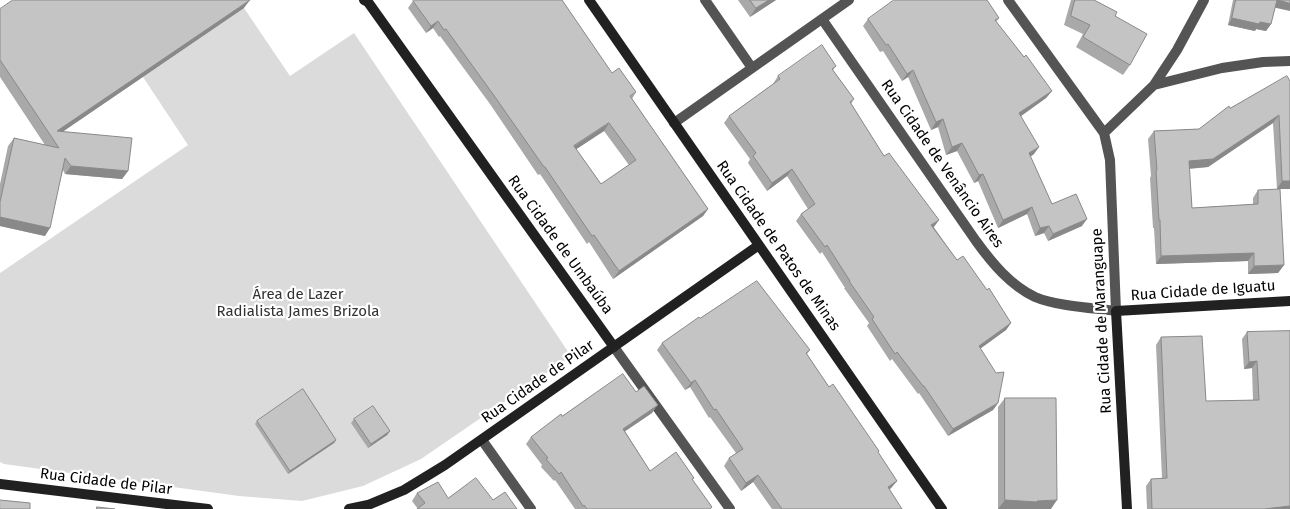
<!DOCTYPE html>
<html>
<head>
<meta charset="utf-8">
<style>
  body { margin:0 }
  canvas { display:block; background:#fff }
</style>
</head>
<body>
<canvas width="1290" height="509"></canvas>
<script>
const g = document.querySelector('canvas').getContext('2d');
g.lineJoin = 'round';
function paint(path, color) { g.fillStyle = color; g.fill(path, 'evenodd'); }
function trace(path, color, width, dash) { g.strokeStyle = color; g.lineWidth = width; g.lineCap = dash ? 'butt' : 'round'; g.setLineDash(dash || []); g.stroke(path); }
function write(font, color, halo, rows, align = 'center') {
  g.font = font + ' "Fira Sans",sans-serif'; g.lineWidth = 4.5; g.setLineDash([]); g.textBaseline = 'middle'; g.strokeStyle = halo; g.fillStyle = color; for (const [text, x, y, turn = 0] of rows) {
    g.save(); g.translate(x, y); g.rotate((+turn || 0) * Math.PI / 180); g.textAlign = isNaN(turn) ? turn : align; if (halo) g.strokeText(text, 0, 0); g.fillText(text, 0, 0); g.restore();
  }
}
const green = new Path2D(`
  M244 8 290 76 354 33 571 356 421 459 363 486 302 501 239 496 4 464 0 462V273L188 145 143 77Z`);
const street = new Path2D(`
  M705 0 752 68
  M822 19 976 241C992 263 1010 285 1035 297 1056 306 1093 308 1116 311L1110 160 1104 133 1008 0
  M1154 85 1177 50 1204 0
  M674 123 849 0
  M1104 133 1154 85 1222 68 1263 62 1290 61
  M614 347 730 509
  M482 440 531 509`);
const secondary = new Path2D(`
  M364 0 368 2 614 347
  M589 0 942 509
  M0 484 208 509
  M349 509 368 505 404 490 445 465 759 245
  M1127 509 1116 311 1290 301`);
const wall = new Path2D(`
  M738 0H776L750 17Z
  M1071 0H1094L1115 16 1130 65 1123 75 1076 47 1083 34 1064 25Z
  M1233 0H1290L1275 7 1271 24 1266 31 1256 29 1255 31 1228 25Z
  M413 1 612 73 636 92 632 99 708 209 703 216 613 279 589 242 587 244 540 174 538 175 490 104 440 36 439 37 433 28 426 33 408 8ZM604 131 629 165 601 184 576 149Z
  M244 8 62 132 128 171 122 179 65 174 63 170 45 236 0 226V184L8 146 14 138 45 145 0 77V9Z
  M999 18 996 22 1024 57 1052 91 1046 98 1021 116 1034 154 1030 157 1052 204 1082 226 1048 241 1044 233 1035 236 1027 214 998 228 978 181 974 183 957 151 946 155 938 127 931 130 908 77 902 81 883 51 880 52 863 26 868 19Z
  M836 66 833 70 854 99 851 104 884 156 957 260 987 290 1011 323 1006 330 980 349 998 403 993 410 948 436 919 393 918 394 892 359 890 361 867 326 869 323 844 288H845L822 252 820 254 796 221 801 214 808 209 787 176 767 191 748 163 750 159 724 123 729 116 773 84 778 76Z
  M1290 81V189H1277L1273 123 1208 167 1189 169 1192 208 1253 204V198L1258 190 1284 265 1278 273 1248 274V261L1156 264 1154 228H1153L1150 178 1151 176 1148 139 1154 131 1199 129 1230 108Z
  M700 318 810 350 807 354 829 387 879 451 878 453 897 481 891 488 889 490 902 509H772L753 482 741 491 724 466 729 458 736 453 710 417 709 418 690 387 685 390 657 350 662 343Z
  M1290 331V509H1147L1146 486 1151 479 1162 478 1156 345 1161 337 1206 401 1253 400 1252 368 1244 369 1242 339 1247 332Z
  M636 392 652 413 625 431 650 471 694 478 692 480 712 507 710 509H575L555 480 554 481 541 467 542 465 526 444 531 437 562 416Z
  M1005 398 1051 509H998V407Z
  M354 419 390 431 387 435 368 448 351 423Z
  M257 421 336 440 334 443 288 474 255 424Z
  M417 493 448 498 493 500 418 509 412 501Z`);
const shadedWall = new Path2D(`
  M250 0 244 8 52 139 57 131Z
  M769 0H776L750 17 756 8Z
  M1276 0 1290 3V11L1272 7Z
  M1232 18 1260 22 1271 24 1266 31 1256 29 1255 31 1228 25Z
  M438 21 433 28 426 33 431 26Z
  M913 70 908 77 902 81 907 74Z
  M1052 91 1046 98 1014 121 1019 113Z
  M1279 115 1273 123 1208 167 1183 169 1189 161Z
  M943 119 938 127 931 130 936 122Z
  M609 123 604 131 569 154 574 146Z
  M962 143 957 151 946 155 952 147Z
  M1039 147 1034 154 1024 161 1029 153Z
  M71 166 128 171 122 179 65 174Z
  M792 169 787 176 767 191 772 183Z
  M983 174 978 181 974 183 979 175Z
  M1282 181H1290V189H1277Z
  M1032 207 1027 214 998 228 1003 220Z
  M708 209 703 216 613 279 619 271Z
  M0 217 50 228 45 236 0 226Z
  M1087 219 1082 226 1048 241 1053 234Z
  M939 220 934 227 926 232 931 225Z
  M1049 226 1044 233 1035 236 1040 228Z
  M1254 253 1248 261 1156 264 1161 256Z
  M1284 265 1278 273 1248 274 1254 266Z
  M1011 323 1006 330 974 353 979 346Z
  M1257 361 1252 368 1244 369 1249 362Z
  M695 380 690 387 685 390 691 383Z
  M998 403 993 410 948 436 953 429Z
  M658 405 652 413 618 436 623 429Z
  M390 431 387 435 368 448 371 444Z
  M336 440 334 443 288 474 290 471Z
  M758 475 753 482 741 491 746 483Z
  M897 481 891 488 882 495 888 487Z
  M1005 500 1037 501 1057 500 1051 509H998Z
  M1290 506V509H1264Z`);
const building = new Path2D(`
  M13 0H250L57 131 132 138 128 171 71 166 65 158 50 228 0 217V202L14 138 59 148 0 60V9Z
  M414 0H562L612 73 619 68 636 92 630 96 708 209 619 271 594 235 592 236 545 167H544L495 97 446 29 444 30 438 21 431 26 413 1ZM609 123 636 160 601 184 574 146Z
  M750 0H769L756 8Z
  M894 0H987L999 18 995 20 1024 57 1026 55 1052 91 1019 113 1039 147 1029 153 1052 204 1076 194 1087 219 1053 234 1049 226 1040 228 1032 207 1003 220 983 174 979 175 962 143 952 147 943 119 936 122 913 70 907 74 888 44 886 45 868 19Z
  M1075 0H1094L1117 12 1115 16 1147 34 1130 65 1083 37 1090 25 1071 16Z
  M1236 0H1277L1271 24 1260 22 1259 24 1232 18Z
  M1278 0H1290V3Z
  M822 45 836 66 832 69 854 99 850 102 884 156 889 153 939 220 931 225 957 260 963 256 987 290 989 288 1011 323 979 346 996 373 1004 372 998 403 953 429 924 386H923L897 352 895 354 872 319 874 317 849 281H850L827 245 825 247 801 214 815 204 792 169 772 183 753 156 756 153 729 116 780 79 778 76Z
  M1287 76 1290 81V181H1282L1279 115 1213 159 1189 161 1192 208 1258 204V190L1280 189 1284 265 1254 266V253L1161 256 1160 220H1159L1156 170H1157L1154 131 1199 129 1229 106 1230 108Z
  M757 281 810 350 806 353 829 387 833 384 879 451 878 452 897 481 888 487 902 509H782L758 475 746 483 729 458 743 449 716 409 714 410 695 380 691 383 662 343 699 317 700 318Z
  M1290 331V506L1264 509H1152L1151 479 1167 478 1161 337 1202 336 1206 401 1259 400 1257 361 1249 362 1247 332Z
  M623 374 636 392 644 386 658 405 623 429 650 471 676 452 694 478 692 479 712 507 710 509H587L584 505 583 506 561 472 559 474 546 459 548 458 531 437 561 414 562 416Z
  M303 389 336 440 290 471 257 421Z
  M1005 398H1056L1057 500 1037 501V502L1005 500Z
  M373 406 390 431 371 444 354 419Z
  M476 478 493 500 505 492 517 509H417L425 503 417 493 438 482 448 498Z
  M0 500 30 503V509H0Z
  M97 507 115 509H97Z`);
const streetNames = [
  ["Rua Cidade de Venâncio Aires",942,164,55],
  ["Rua Cidade de Umbaúba",560,245,54],
  ["Rua Cidade de Patos de Minas",778,246,55],
  ["Rua Cidade de Iguatu",1203,291,-4],
  ["Rua Cidade de Maranguape",1102,321,-93],
  ["Rua Cidade de Pilar",538,382,-35],
  ["Rua Cidade de Pilar",106,482,7]
];
const parkNames = [
  ["Área de Lazer",298,295],
  ["Radialista James Brizola",298,312]
];
paint(green, '#dbdbdb');
trace(street, '#545454', 10);
trace(secondary, '#212121', 10);
paint(wall, '#a9a9a9');
paint(shadedWall, '#898989');
paint(building, '#c4c4c4');
trace(building, '#898989', 1);
write('15px', '#000', '#fff', streetNames);
write('15px', '#323232', '#fff', parkNames);
</script>
</body>
</html>
